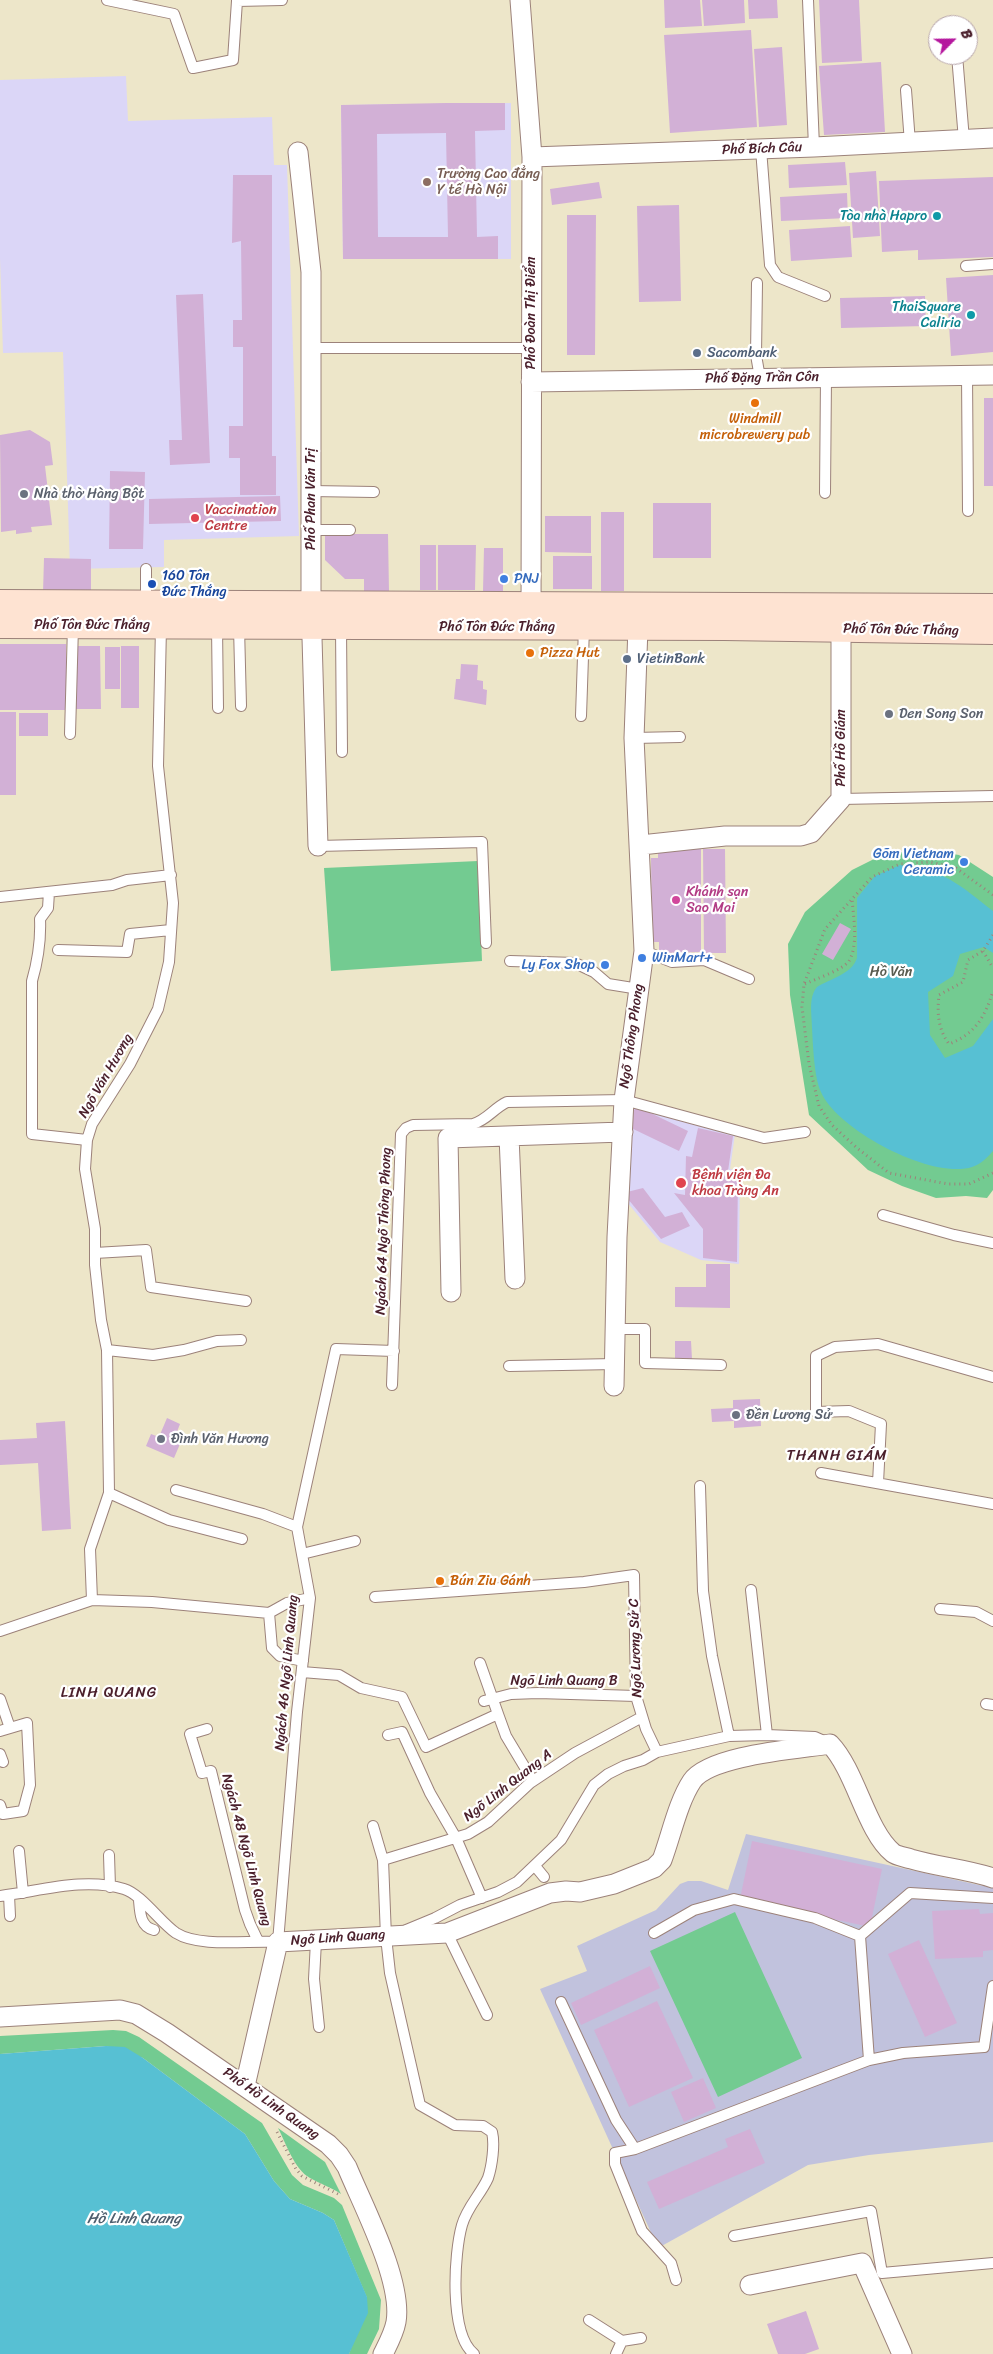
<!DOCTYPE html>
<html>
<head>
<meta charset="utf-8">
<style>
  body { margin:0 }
  #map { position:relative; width:993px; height:2354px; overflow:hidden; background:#ede6c9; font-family:Sriracha,sans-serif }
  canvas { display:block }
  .north { position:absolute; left:928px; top:15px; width:50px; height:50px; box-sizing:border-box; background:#fff; border:1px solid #b7a5aa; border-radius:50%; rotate:67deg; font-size:14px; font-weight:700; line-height:20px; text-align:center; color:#4a1f2b }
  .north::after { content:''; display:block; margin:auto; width:18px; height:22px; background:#b5179e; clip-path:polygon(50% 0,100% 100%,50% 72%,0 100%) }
</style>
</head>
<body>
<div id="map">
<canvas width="993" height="2354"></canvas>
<div class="north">B</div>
</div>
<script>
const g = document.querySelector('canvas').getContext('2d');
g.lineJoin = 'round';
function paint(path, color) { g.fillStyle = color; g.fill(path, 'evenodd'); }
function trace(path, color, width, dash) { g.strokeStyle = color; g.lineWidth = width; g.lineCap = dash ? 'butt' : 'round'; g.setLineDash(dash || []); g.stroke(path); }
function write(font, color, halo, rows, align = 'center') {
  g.font = font + ' Sriracha,sans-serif'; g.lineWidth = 4.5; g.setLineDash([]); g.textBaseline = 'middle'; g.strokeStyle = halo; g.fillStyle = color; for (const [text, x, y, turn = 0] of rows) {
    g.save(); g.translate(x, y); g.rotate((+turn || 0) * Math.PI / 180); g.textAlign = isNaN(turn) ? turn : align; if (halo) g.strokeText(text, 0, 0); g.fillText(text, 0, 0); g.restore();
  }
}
const built = new Path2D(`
  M126 76 128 121 272 117 274 165H287L299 536 164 540V567L70 569 63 352 3 353 0 258V80Z
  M511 103V259H343L341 105Z
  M628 1103 735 1134 730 1169 740 1171 739 1264 701 1260 660 1242 622 1196Z`);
const industrial = new Path2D(`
  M746 1834 993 1888V2142L869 2155 808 2165 658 2248 540 1989 587 1971 577 1946 656 1910 680 1884 688 1881H701L728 1890Z`);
const green = new Path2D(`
  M922 849 959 855 993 877V1190L987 1198 966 1196 936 1198 902 1186 868 1170 809 1115 790 995 788 944 805 912 852 870 882 855Z
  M478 861 482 961 331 971 324 868Z
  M735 1912 802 2058 718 2097 650 1951Z
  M113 2030 126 2031 139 2037 262 2123 292 2175 303 2185 334 2198 342 2205 381 2300 379 2329 367 2354H349L367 2298 334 2220 323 2213 290 2199 274 2181 245 2134 143 2058 106 2046 0 2054V2036Z
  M278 2128 325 2162 341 2194C331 2187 320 2184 310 2178 294 2169 286 2143 278 2128Z`);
const water = new Path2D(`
  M900 865C942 868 961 886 993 911V953L984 947 960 954 953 976 928 992 930 1035 945 1058 973 1046 993 1019V1151C987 1158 981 1164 972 1167 932 1180 837 1130 821 1092 814 1077 813 1045 812 1028 812 1014 808 998 817 987 830 979 852 974 857 958V898L875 876Z
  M106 2046 125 2047 143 2058 245 2134 274 2181 290 2199 323 2213 334 2220 367 2297 368 2313 349 2354H0V2054Z`);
const building = new Path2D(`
  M664 0H700L702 26 665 28Z
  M702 0H744L745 23 704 26Z
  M748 0H777L778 18 749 19Z
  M819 0H859L862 61 822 63Z
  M751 30 757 127 670 133 664 35Z
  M782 47 787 125 759 127 754 49Z
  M881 62 885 132 824 135 819 66Z
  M446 103H505V130L475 131 477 237 498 236V259H343L341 105ZM446 133 448 237H378L377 134Z
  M845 162 847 185 789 188 788 165Z
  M876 171 880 236 853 238 849 173Z
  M233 175H272V456H276V495H240V458H229V426H243V347H233V320H242L241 241 232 243Z
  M993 177V257L918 260V250L882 252 879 181Z
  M599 182 602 198 552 205 550 189Z
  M847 193 848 218 781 221 780 197Z
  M679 205 681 301 639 302 637 206Z
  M567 215H596L595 355H567Z
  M850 226 852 257 791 261 789 230Z
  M993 275V352L951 356 946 278Z
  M203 294 210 463 170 465 169 440H182L176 295Z
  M925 296 926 326 841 328 840 298Z
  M984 398H993V486H984Z
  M30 430 50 442 53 465 45 466 52 525 31 527 32 532 16 534V530L1 532 0 435Z
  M110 471 145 472 143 549H109Z
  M280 496 281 521 149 524V499Z
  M653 503H711V558H653Z
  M601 512H624V591H601Z
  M545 516H591V553L545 552Z
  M325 534H388L389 592H364V579H345L325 560Z
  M420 545H436V590H420Z
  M438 545H476L475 590H438Z
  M484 548H503V592L483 591Z
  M553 556H592V589H553Z
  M44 558 91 559V594L43 593Z
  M0 644H66V710H0Z
  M75 646H100L101 709H75Z
  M121 646H139V708H121Z
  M105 647H120V689H105Z
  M461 664 478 665 477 680 483 681V689L487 690 486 705 454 699 456 679H460Z
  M0 712H16V795H0Z
  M19 713H48V736H19Z
  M658 849H701V952L659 953V942H652L651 858H658Z
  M703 849H725L726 953H704Z
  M840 923 851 929 833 960 822 954Z
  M636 1106 688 1131 679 1151 627 1126Z
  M698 1128 733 1136 728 1171 738 1172 737 1262 703 1258V1229L674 1193 685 1195 686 1156 692 1157Z
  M643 1188 665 1217 682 1212 690 1226 661 1239 623 1193Z
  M706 1264H730V1308L675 1307V1287H706Z
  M675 1341H691L692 1359 675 1360Z
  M760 1399 761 1426 734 1428V1421L712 1422 711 1409 733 1408V1400Z
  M167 1418 180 1424 173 1442 180 1444 174 1458 146 1446 151 1434 159 1437Z
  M65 1421 71 1529 42 1531 38 1463 0 1465V1440L37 1438 36 1423Z
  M752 1841 882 1869 870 1927 740 1899Z
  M979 1909 980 1914 993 1913V1950L983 1951V1957L935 1959 932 1911Z
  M919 1940 957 2023 925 2037 888 1954Z
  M650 1966 660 1988 581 2025 571 2003Z
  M657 2001 693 2078 629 2107 594 2030Z
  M703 2078 716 2108 684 2122 671 2092Z
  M750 2129 765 2163 659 2209 647 2182 728 2147 725 2139Z
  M806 2311 819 2349 805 2354H778L767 2324Z`);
const path = new Path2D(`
  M993 895 956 868 930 862 900 864 872 877 825 929 804 984 802 1007 809 1064 819 1106 832 1125 857 1148 889 1173 948 1184H969L993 1173
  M993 935 983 951 968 960 963 982 939 995C937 1013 938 1029 949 1044 975 1034 985 1017 993 991
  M983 951 993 968
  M805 984C815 979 843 970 849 961 859 944 853 916 852 898
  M277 2132 296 2169 302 2176 338 2194`);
const service = new Path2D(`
  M107 0 174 14 193 68 233 60 237 1 282 0
  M808 0 814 147
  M957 55 964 140
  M906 90 910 143
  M761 149 770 265 778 277 825 296
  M966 266 993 264
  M757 283 756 355 760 378
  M311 348H531
  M967 374 968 511
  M311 491 374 492
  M825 493 826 377
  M311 530H350
  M146 569V603
  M217 627 218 708
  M239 627 241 706
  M341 627 342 752
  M581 716 584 627
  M70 734 73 626
  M634 738 680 737
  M841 799 993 796
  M318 846 482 842 486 943
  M49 892 48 908 40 919C41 941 38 960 32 981V1134L87 1140
  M0 897 112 885 127 880 171 875
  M58 950 127 952 130 934 171 930
  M644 951 672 962 704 960 749 979
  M510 961 575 963 594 972 608 984 639 989
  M883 1215 954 1235 993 1243
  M95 1253 146 1250 151 1287 246 1301
  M615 1329H645V1363L721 1365
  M107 1350 153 1355 184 1350 217 1341 241 1340
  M509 1366 615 1364
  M392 1385 401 1134 406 1128 413 1125 473 1124C487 1120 494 1108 507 1102L624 1100 764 1138 805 1132
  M821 1473 993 1504
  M878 1483 881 1424 849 1411 816 1412V1356L835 1347 878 1344 993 1377
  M700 1486 703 1591 712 1656 729 1736
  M176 1490 263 1514 297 1527
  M109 1493 169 1520 242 1539
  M302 1554 355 1541
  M751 1590 767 1735
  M375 1597 584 1582 634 1575 636 1696 646 1729 657 1752
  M92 1600 90 1549 109 1493 107 1350 101 1320 95 1265V1229L85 1169 87 1140 92 1124 130 1064 158 1009 169 962 173 903 158 766 161 627
  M940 1609 976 1612 993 1621
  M269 1613 272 1648 280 1656 303 1661
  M0 1631 92 1600 152 1602 269 1613 287 1603 310 1598
  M302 1672 339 1675 361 1688 402 1697 426 1747 498 1714 480 1663
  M0 1699 10 1728
  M484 1701 511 1694 538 1693 636 1696
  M986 1704 993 1705
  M498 1714 506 1736 533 1781
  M207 1729 190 1734 202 1773 211 1771 245 1910 250 1924 258 1941
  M0 1731 27 1723 30 1785 23 1811 3 1814 0 1805
  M388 1735 402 1732 430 1793 456 1838 482 1898
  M0 1754 3 1762
  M373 1826 383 1860 386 1937 390 1973 420 2105 455 2125 483 2126 492 2132C495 2144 492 2166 488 2178 481 2194 467 2207 462 2225 454 2253 449 2334 474 2354
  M19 1851 23 1893
  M109 1855 110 1887
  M383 1860 468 1834 488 1822 530 1783 575 1753 642 1717
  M535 1866 544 1877
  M9 1895 10 1916
  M0 1896C41 1891 84 1877 124 1889 141 1894 161 1923 176 1933 200 1948 249 1940 278 1942L297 1712 310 1598 297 1527 336 1349 394 1351
  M993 1898 910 1893 860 1936 869 2060 903 2053 984 2047 993 1986
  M139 1900C140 1912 140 1927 154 1930
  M406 1930 435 1918 460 1905 498 1892 517 1882 561 1840 594 1785 608 1774 624 1766 643 1760 657 1752 729 1736 767 1735 815 1737 824 1741
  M447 1933 487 2015
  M654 1933 694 1910 734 1899 815 1918 860 1936
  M316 1941 314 1979 319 2027
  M561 2002 616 2120 635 2149 869 2060
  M635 2149 615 2153V2164L642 2231 671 2263 676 2280
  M734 2236 871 2211 882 2273 993 2263
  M589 2320 622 2341 616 2354
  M622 2341 641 2338`);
const minor = new Path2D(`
  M520 0 532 157 531 616
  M298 152 311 272V603L318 846
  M532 157 814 147 993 138
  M531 382 993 375
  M641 845 725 836H801L811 833 841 799V629
  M509 1136 515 1279
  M451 1292 448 1138 623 1132
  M614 1386 617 1237 624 1100 644 951 634 738 638 627
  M0 2017 120 2010 136 2014 167 2033 328 2144 339 2155 347 2167C363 2206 403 2281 396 2322 394 2333 388 2344 383 2354
  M245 2086 278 1942 447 1933 550 1893 566 1891 580 1892 614 1884 654 1868 662 1860C671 1836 678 1802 692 1781 710 1755 799 1749 830 1744 856 1771 866 1831 893 1853 897 1856 905 1857 911 1859 938 1867 966 1869 993 1878
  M750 2285 862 2263 902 2354`);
const secondary = new Path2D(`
  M0 603 993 607
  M0 625 724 627 993 631`);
const markers = [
  [427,182,5,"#8d6e63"],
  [937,216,5,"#0f9aa8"],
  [971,315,5,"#0f9aa8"],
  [697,353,5,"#5c6f8a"],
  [755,403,5,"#e8710a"],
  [24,494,5,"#6b7280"],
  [195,518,5,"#e0444e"],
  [504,579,5,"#3f7fe0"],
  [152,584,5,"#1a4fb4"],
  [530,653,5,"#e8710a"],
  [627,659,5,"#5c6f8a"],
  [889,714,5,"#6b7280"],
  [964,862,5,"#3f7fe0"],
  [676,900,5,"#d1479c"],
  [642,958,5,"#3f7fe0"],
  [605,965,5,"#3f7fe0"],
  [681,1183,6,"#e0444e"],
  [736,1415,5,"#6b7280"],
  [161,1439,5,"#6b7280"],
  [440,1581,5,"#e8710a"]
];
const streetNames = [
  ["Phố Bích Câu",762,149,-2],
  ["Phố Đoàn Thị Điểm",531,313,-90],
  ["Phố Đặng Trần Côn",762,378,-1],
  ["Phố Phan Văn Trị",311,499,-90],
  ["Phố Tôn Đức Thắng",92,625],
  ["Phố Tôn Đức Thắng",497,627],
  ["Phố Tôn Đức Thắng",901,630,1],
  ["Phố Hồ Giám",841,748,-90],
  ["Ngõ Thông Phong",632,1036,-82],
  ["Ngõ Văn Hương",106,1076,-60],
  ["Ngách 64 Ngõ Thông Phong",384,1231,-88],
  ["Ngõ Lương Sử C",636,1648,-92],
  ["Ngách 46 Ngõ Linh Quang",287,1673,-85],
  ["Ngõ Linh Quang B",564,1681],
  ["Ngõ Linh Quang A",508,1786,-38],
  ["Ngách 48 Ngõ Linh Quang",246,1850,75],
  ["Ngõ Linh Quang",338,1938,-4],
  ["Phố Hồ Linh Quang",271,2104,35]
];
const educationNames = [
  ["Trường Cao đẳng",437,174],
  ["Y tế Hà Nội",437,190]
];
const cultureNames = [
  ["Tòa nhà Hapro",927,216],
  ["ThaiSquare",961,307],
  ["Caliria",961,323]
];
const serviceNames = [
  ["Sacombank",707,353],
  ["VietinBank",637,659]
];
const foodNames = [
  ["Windmill",755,419,"center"],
  ["microbrewery pub",755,435,"center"],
  ["Pizza Hut",540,653],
  ["Bún Ziu Gánh",450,1581]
];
const worshipNames = [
  ["Nhà thờ Hàng Bột",34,494],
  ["Den Song Son",899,714],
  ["Đền Lương Sử",746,1415],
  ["Đình Văn Hương",171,1439]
];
const healthNames = [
  ["Vaccination",205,510],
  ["Centre",205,526],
  ["Bệnh viện Đa",692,1175],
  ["khoa Tràng An",692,1191]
];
const transitNames = [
  ["160 Tôn",162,576],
  ["Đức Thắng",162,592]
];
const shopNames = [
  ["PNJ",514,579],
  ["Gõm Vietnam",954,854,"right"],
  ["Ceramic",954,870,"right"],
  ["WinMart+",652,958],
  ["Ly Fox Shop",595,965,"right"]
];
const hotelNames = [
  ["Khánh sạn",686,892],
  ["Sao Mai",686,908]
];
const parkNames = [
  ["Hồ Văn",891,972]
];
const neighbourhoodNames = [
  ["THANH GIÁM",837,1456],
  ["LINH QUANG",109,1693]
];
const waterNames = [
  ["Hồ Linh Quang",134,2219]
];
paint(built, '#dbd6f7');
paint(industrial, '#c1c2dd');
paint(green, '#73cb91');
paint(water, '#57c0d3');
paint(building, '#d2b0d6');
trace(service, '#9c827a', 12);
trace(minor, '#9c827a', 21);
trace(secondary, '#9c827a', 28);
trace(path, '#9c827a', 3, [1, 4]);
trace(service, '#fff', 10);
trace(minor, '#fff', 19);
trace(secondary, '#fee3d2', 26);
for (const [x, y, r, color] of markers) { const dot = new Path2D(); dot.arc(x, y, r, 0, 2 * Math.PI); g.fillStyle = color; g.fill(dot); trace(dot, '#fff', 2); }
write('14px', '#4a1f2b', '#fff', streetNames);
write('14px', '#785e54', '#fff', educationNames, 'left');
write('14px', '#0d838f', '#fff', cultureNames, 'right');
write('14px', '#4e5e75', '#fff', serviceNames, 'left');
write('14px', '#c56008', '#fff', foodNames, 'left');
write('14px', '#5b616d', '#fff', worshipNames, 'left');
write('14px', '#be3a42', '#fff', healthNames, 'left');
write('14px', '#164399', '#fff', transitNames, 'left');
write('14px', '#366cbe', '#fff', shopNames, 'left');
write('14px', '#b23c85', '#fff', hotelNames, 'left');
write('14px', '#585b4f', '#fff', parkNames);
g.letterSpacing = '1px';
write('15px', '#4a1f2b', '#fff', neighbourhoodNames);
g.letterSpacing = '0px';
write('italic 15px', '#4f5f6e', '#fff', waterNames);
</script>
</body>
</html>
